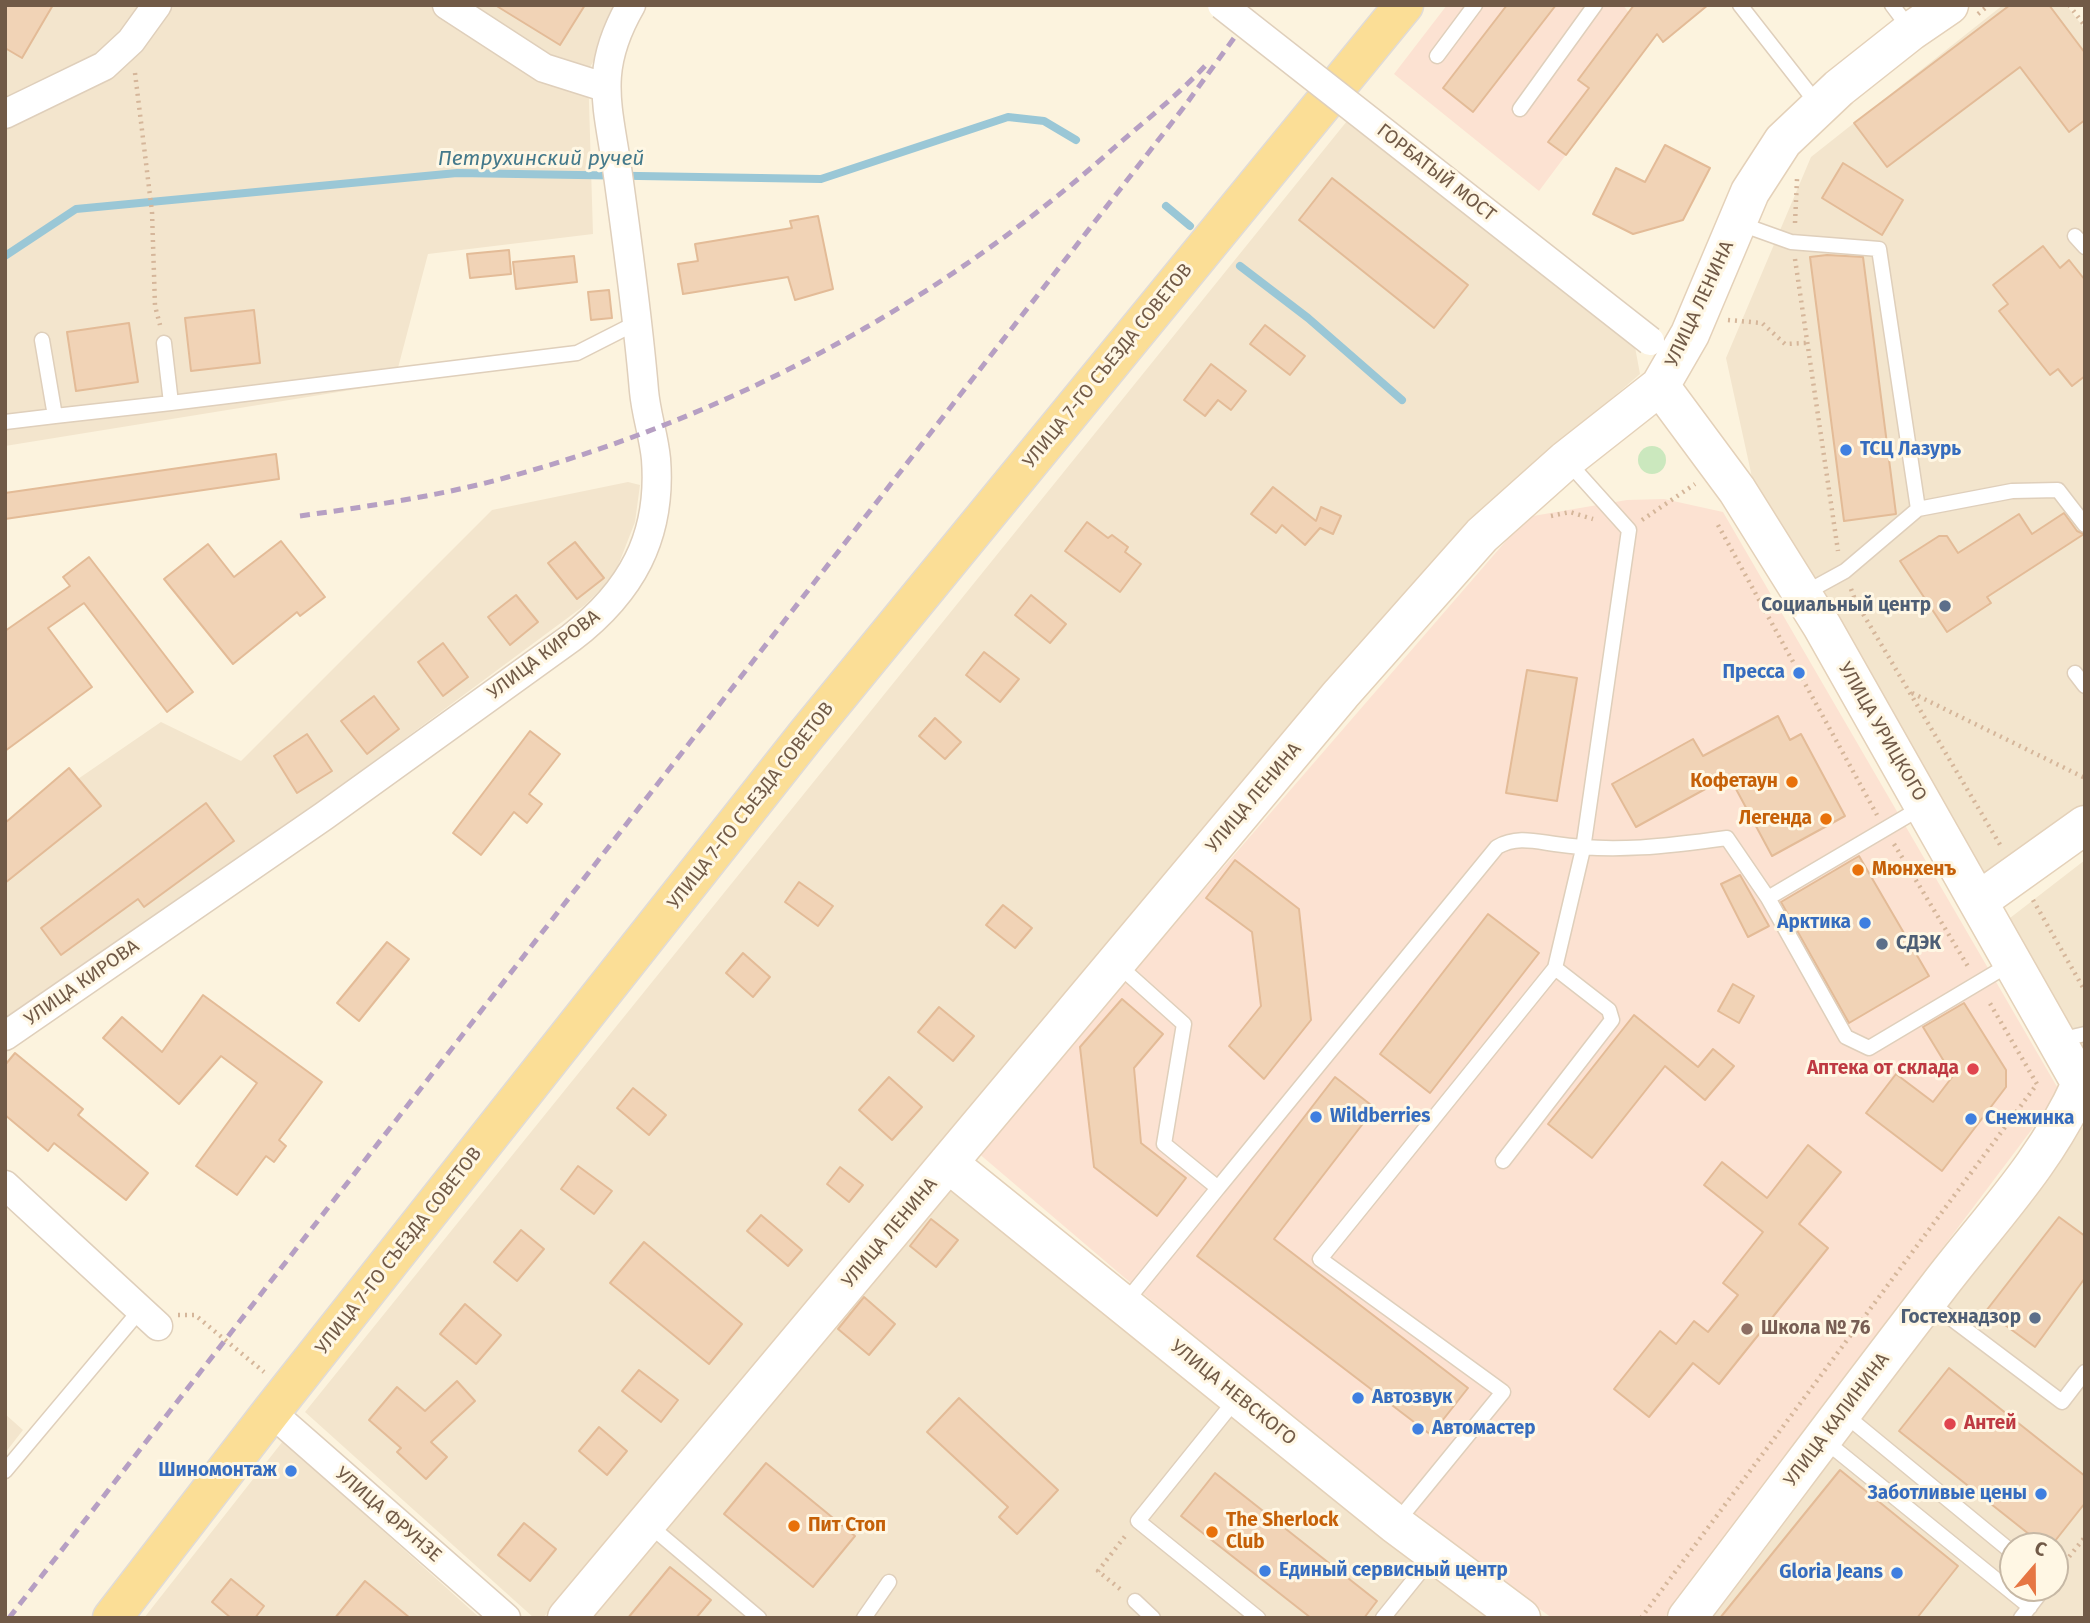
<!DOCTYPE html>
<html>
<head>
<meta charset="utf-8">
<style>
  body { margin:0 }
  #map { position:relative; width:2090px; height:1623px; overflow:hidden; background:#fcf3de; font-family:"Fira Sans",sans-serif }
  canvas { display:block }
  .frame { position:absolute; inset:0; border:7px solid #715a47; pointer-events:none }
  .north { position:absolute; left:1999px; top:1532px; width:70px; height:70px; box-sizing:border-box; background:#fff7e4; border:2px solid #c6b8a5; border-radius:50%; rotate:20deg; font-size:19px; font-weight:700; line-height:28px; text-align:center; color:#715a47 }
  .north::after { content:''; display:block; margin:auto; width:24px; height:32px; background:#e67643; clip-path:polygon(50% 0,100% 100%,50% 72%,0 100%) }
</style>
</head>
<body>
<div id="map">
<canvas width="2090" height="1623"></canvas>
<div class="frame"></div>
<div class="north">С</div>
</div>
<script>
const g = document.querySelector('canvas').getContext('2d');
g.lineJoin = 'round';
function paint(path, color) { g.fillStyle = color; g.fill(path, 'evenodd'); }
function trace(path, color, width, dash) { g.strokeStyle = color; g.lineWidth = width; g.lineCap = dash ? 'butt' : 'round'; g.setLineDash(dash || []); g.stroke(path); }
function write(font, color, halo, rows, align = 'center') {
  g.font = font + ' "Fira Sans",sans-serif'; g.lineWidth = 6; g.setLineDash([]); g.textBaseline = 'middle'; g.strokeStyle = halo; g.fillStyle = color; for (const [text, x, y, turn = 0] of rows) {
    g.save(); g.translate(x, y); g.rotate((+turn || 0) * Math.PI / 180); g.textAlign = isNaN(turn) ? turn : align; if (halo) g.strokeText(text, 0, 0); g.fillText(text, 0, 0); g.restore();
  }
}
const residential = new Path2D(`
  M5 5H629L588 70 593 234 428 254 394 383 5 446Z
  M2003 5H2066L2085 29V813L1991 886 1753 482 1726 358 1811 157Z
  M1347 121 1635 347 1640 374 1494 500 543 1618H534L305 1412Z
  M628 482 640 485 635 522 614 576 585 605 5 1035V829L161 722 241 761 492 510Z
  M2085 860V1055L2010 918Z
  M2082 1127 2085 1131V1618H1710ZM2013 1546H2055V1588H2013Z
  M950 1190 1250 1432 1494 1618H590Z
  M5 1414 23 1430 5 1453Z
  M283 1441 480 1618H144Z`);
const commercial = new Path2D(`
  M1447 5H1623L1651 41 1539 191 1394 74Z
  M1664 499 1723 512 2060 1092 1664 1618H1552L1457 1549 1274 1405 977 1152 1518 527 1533 516 1627 500Z`);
const green = new Path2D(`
  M1638 460a14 14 0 1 1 28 0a14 14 0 1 1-28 0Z`);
const stream = new Path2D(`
  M1166 206 1190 226
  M5 256 76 209 457 173 821 179 1008 117 1044 121 1076 140
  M1240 266 1308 318 1402 400`);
const building = new Path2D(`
  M5 5H53L22 58 5 48Z
  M495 5H585L560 45Z
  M1507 5H1556L1473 112 1443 88Z
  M1634 5H1708L1663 42 1657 34 1566 155 1548 142 1589 88 1578 80Z
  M2010 5H2049L2085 53V120L2069 132 2020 67 1887 167 1854 123Z
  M1665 145 1710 168 1683 220 1633 234 1593 214 1616 168 1645 182Z
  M1843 163 1903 200 1882 235 1822 198Z
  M1332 178 1468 285 1434 328 1299 220Z
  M818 216 833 289 795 300 788 277 683 294 678 264 698 261 695 244 792 228 790 221Z
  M2043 246 2060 268 2069 260 2085 280V376L2072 386 2058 369 2050 375 1999 311 2008 304 1993 285Z
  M509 250 511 274 470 278 467 254Z
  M1827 255 1863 257 1896 514 1844 521 1810 257Z
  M574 256 577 282 516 289 513 262Z
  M609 290 612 318 591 320 588 292Z
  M254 310 260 363 191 371 185 318Z
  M129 323 138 382 76 391 67 332Z
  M1265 325 1305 356 1290 375 1250 344Z
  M1211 364 1246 391 1231 410 1218 400 1205 416 1184 400Z
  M276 454 279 479 5 519V493Z
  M1273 487 1316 521 1321 507 1341 516 1333 534 1320 528 1305 545 1282 525 1276 533 1251 514Z
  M2064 513 2077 531 2084 534 1987 597 1991 603 1947 632 1900 561 1939 536H1947L1958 553 2019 514 2032 534Z
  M1087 522 1108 538 1112 535 1128 547 1125 552 1141 564 1120 592 1065 551Z
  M281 541 325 597 300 616 297 612 233 664 164 579 208 544 234 577Z
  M575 542 604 578 577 599 548 563Z
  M89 557 193 692 167 712 84 603 48 628 92 687 5 751V631L70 586 63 577Z
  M516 595 538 622 510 645 488 617Z
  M1031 595 1066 624 1050 643 1015 615Z
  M443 643 468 677 443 696 418 662Z
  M984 652 1019 679 1000 702 966 675Z
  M1527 670 1577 678 1557 801 1506 793Z
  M374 696 399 729 367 754 341 721Z
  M1778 716 1790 740 1801 734 1845 816 1772 856 1729 776 1636 827 1612 784 1693 739 1703 756Z
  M935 718 961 742 945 759 919 736Z
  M530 731 560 754 529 794 542 804 527 823 514 812 481 855 453 833Z
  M307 734 332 771 297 793 274 756Z
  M69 768 101 806 5 883V823Z
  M206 803 234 841 144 907 138 899 61 955 41 928Z
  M1859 856 1929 976 1849 1023 1781 902Z
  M1235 860 1299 909 1311 1020 1264 1079 1229 1046 1261 1006 1252 932 1206 898Z
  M1740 875 1769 926 1748 937 1721 884Z
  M799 882 833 906 818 926 785 902Z
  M1003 905 1032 928 1015 948 986 925Z
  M1488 914 1539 953 1430 1093 1380 1054Z
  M387 942 409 959 359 1021 337 1003Z
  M743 953 770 977 753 997 726 973Z
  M1733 984 1754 996 1739 1023 1718 1011Z
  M203 995 322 1082 279 1140 286 1146 274 1162 266 1156 237 1195 196 1166 257 1083 221 1056 179 1104 103 1038 122 1017 162 1052Z
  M1122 999 1163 1034 1134 1068 1141 1143 1186 1178 1157 1216 1094 1167 1080 1047Z
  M1964 1003 2006 1070V1087L1942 1171 1866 1113 1896 1074 1933 1102 1953 1076 1923 1027Z
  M939 1007 974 1036 953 1061 918 1032Z
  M1634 1015 1698 1067 1713 1049 1734 1066 1705 1100 1665 1066 1592 1158 1548 1124Z
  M15 1053 83 1109 78 1115 148 1173 126 1200 54 1143 48 1151 5 1115V1065Z
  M889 1077 922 1107 892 1140 859 1110Z
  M1335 1077 1375 1108 1274 1239 1468 1388 1431 1435 1197 1256Z
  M633 1088 666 1115 649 1135 617 1108Z
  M1808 1145 1841 1172 1799 1224 1828 1248 1719 1384 1693 1363 1649 1417 1614 1389 1660 1331 1676 1344 1694 1321 1708 1332 1738 1295 1723 1283 1763 1232 1704 1185 1722 1162 1767 1198Z
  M578 1166 612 1191 594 1214 561 1189Z
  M840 1167 863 1185 849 1202 827 1184Z
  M761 1215 802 1250 788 1266 747 1231Z
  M2059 1217 2085 1236V1278L2035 1347 1986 1311Z
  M931 1219 958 1240 936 1267 910 1246Z
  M521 1230 544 1249 517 1281 494 1262Z
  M644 1242 742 1324 709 1364 610 1283Z
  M864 1297 895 1324 869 1355 838 1329Z
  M465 1304 501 1335 476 1364 440 1334Z
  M1949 1368 2085 1476V1503L2051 1546H2044L1899 1431Z
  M639 1370 678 1400 661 1422 622 1391Z
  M457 1381 475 1401 431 1442 447 1457 426 1479 397 1452 401 1448 369 1420 397 1387 425 1411Z
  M959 1398 1058 1490 1017 1534 999 1517 1008 1507 927 1432Z
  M599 1427 627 1451 607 1475 579 1451Z
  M766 1463 855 1536 813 1587 724 1514Z
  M1840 1470 1958 1566 1917 1618H1720Z
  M1215 1473 1377 1601 1364 1618H1311L1181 1516Z
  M524 1523 556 1549 530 1581 498 1555Z
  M670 1567 711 1600 696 1618H628Z
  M231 1579 264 1606 255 1618H231L212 1602Z
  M365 1581 410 1618H335Z`);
const path = new Path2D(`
  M2069 5 2085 26
  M1978 14 1989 5
  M135 73 152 212 155 306 160 325
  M1795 223 1797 179
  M1795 259 1838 551
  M1728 320 1762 323 1785 344 1806 343
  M1551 516 1570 512 1593 519
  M1642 520 1695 484
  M1718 525 1877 815
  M1851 589 1856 602 2002 848
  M1912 693 2085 778
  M1894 844 1969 968
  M2033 900 2085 991
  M178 1315H195L264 1372
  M2056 1573 2085 1537
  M1120 1589 1098 1571 1126 1535
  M1641 1618 2037 1084 1988 1000`);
const lane = new Path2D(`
  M1740 5 1819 106
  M1892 5 1910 29
  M1437 56 1475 5
  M1520 109 1595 5
  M1738 223 1791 242 1879 249 1918 509
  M2075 236 2085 247
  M42 340 55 416 171 403
  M164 343 171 403 577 353 638 322
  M5 422 55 416
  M1803 594 1845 571 1918 509 2012 491 2058 490 2085 525
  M2075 673 2085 686
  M1768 898 1924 806
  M1117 964 1184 1024 1164 1144 1218 1188 1124 1304
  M2059 1040 2085 1034
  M1503 1161 1612 1020 1609 1010 1555 968
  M1218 1188 1497 847C1516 836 1534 841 1555 844 1613 853 1669 846 1727 838L1768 898 1846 1037 1869 1048 2010 964
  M1928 1301 2062 1402 2085 1372
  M1237 1398 1138 1521 1258 1618
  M1844 1414 2013 1553
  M1824 1440 2030 1607
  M5 1471 141 1309
  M1396 1523 1503 1392 1320 1259 1555 968 1583 849 1629 530 1567 461
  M649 1525 759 1618
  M1135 1601 1153 1618
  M864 1618 889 1582
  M1383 1618 1433 1556
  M2021 1618 2044 1588`);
const street = new Path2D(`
  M447 5 544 68 604 87
  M5 114 104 66 131 41 157 5
  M5 1036 324 816 571 638C631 592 662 537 656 459 654 437 646 414 644 391 638 319 628 247 618 175 608 105 593 71 631 5
  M5 1185 158 1326
  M271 1412 506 1618`);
const secondary = new Path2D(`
  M1660 386 1737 490 1822 626 2081 1084C2045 1164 1990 1219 1938 1287 1853 1397 1771 1508 1687 1618
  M1980 900 2085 825
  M948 1163 1395 1524 1521 1618
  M567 1618 1341 694 1482 535 1566 460 1660 386 1690 334 1750 192 1783 141 1839 88 1911 31 1949 5`);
const primary = new Path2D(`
  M112 1618 271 1412 807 734 1404 5`);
const rail = new Path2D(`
  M300 516C370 506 440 496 508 477 732 416 942 302 1115 147 1145 121 1178 95 1205 66
  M9 1618 1184 107 1258 5`);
const streetBridge = new Path2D(`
  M1222 5 1650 341`);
const markers = [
  [1846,450,7,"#3f7fe0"],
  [1945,606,7,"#5c6f8a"],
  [1799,673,7,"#3f7fe0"],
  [1792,782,7,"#e8710a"],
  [1826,819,7,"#e8710a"],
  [1858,870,7,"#e8710a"],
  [1865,923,7,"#3f7fe0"],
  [1882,944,7,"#5c6f8a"],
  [1973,1069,7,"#e0444e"],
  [1316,1117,7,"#3f7fe0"],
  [1971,1119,7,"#3f7fe0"],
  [2035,1318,7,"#5c6f8a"],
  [1747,1329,7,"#8d6e63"],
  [1358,1398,7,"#3f7fe0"],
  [1950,1424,7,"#e0444e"],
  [1418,1429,7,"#3f7fe0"],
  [291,1471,7,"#3f7fe0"],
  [2041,1494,7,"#3f7fe0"],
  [794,1526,7,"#e8710a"],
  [1212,1532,7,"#e8710a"],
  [1265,1571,7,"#3f7fe0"],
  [1897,1573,7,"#3f7fe0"]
];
const streetNames = [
  ["ГОРБАТЫЙ МОСТ",1436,173,38],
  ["УЛИЦА ЛЕНИНА",1700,304,-65],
  ["УЛИЦА 7-ГО СЪЕЗДА СОВЕТОВ",1108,366,-51],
  ["УЛИЦА КИРОВА",544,655,-37],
  ["УЛИЦА УРИЦКОГО",1882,732,60],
  ["УЛИЦА ЛЕНИНА",1254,798,-50],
  ["УЛИЦА 7-ГО СЪЕЗДА СОВЕТОВ",751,806,-52],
  ["УЛИЦА КИРОВА",82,983,-35],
  ["УЛИЦА ЛЕНИНА",890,1233,-50],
  ["УЛИЦА 7-ГО СЪЕЗДА СОВЕТОВ",399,1251,-52],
  ["УЛИЦА НЕВСКОГО",1233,1393,39],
  ["УЛИЦА КАЛИНИНА",1837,1420,-53],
  ["УЛИЦА ФРУНЗЕ",388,1515,41]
];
const shopNames = [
  ["ТСЦ Лазурь",1860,450],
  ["Пресса",1785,673,"right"],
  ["Арктика",1851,923,"right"],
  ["Wildberries",1330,1117],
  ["Снежинка",1985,1119],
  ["Автозвук",1372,1398],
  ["Автомастер",1432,1429],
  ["Шиномонтаж",277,1471,"right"],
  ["Заботливые цены",2027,1494,"right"],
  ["Единый сервисный центр",1279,1571],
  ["Gloria Jeans",1883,1573,"right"]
];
const serviceNames = [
  ["Социальный центр",1931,606],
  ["СДЭК",1896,944,"left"],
  ["Гостехнадзор",2021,1318]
];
const foodNames = [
  ["Кофетаун",1778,782,"right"],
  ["Легенда",1812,819,"right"],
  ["Мюнхенъ",1872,870],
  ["The Sherlock",1226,1521],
  ["Club",1226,1543],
  ["Пит Стоп",808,1526]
];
const healthNames = [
  ["Аптека от склада",1959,1069],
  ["Антей",1964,1424,"left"]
];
const educationNames = [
  ["Школа № 76",1761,1329]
];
const waterNames = [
  ["Петрухинский ручей",541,159]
];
paint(residential, '#f3e5cd');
paint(commercial, '#fce2d2');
paint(green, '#cbe8be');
trace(stream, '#9ac7d6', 8);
paint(building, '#f1d3b6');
trace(building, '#e3bb97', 2);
trace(lane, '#dfcfbb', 17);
trace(street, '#dfcfbb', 31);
trace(secondary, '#e4d1b9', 41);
trace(primary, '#e0dbd7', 41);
trace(path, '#d5b69a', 4.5, [2, 5]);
trace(lane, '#fff', 14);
trace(street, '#fff', 28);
trace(secondary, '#fff', 38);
trace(primary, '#fbde96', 38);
trace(rail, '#b69fc3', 5, [10, 7]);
trace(streetBridge, '#dfcfbb', 31, []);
trace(streetBridge, '#fff', 28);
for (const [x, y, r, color] of markers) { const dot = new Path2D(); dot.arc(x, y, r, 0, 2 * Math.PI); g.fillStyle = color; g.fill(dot); trace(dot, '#fff7e4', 2.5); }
write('19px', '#715a47', '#fff7e4', streetNames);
write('bold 19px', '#366cbe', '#fff7e4', shopNames, 'left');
write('bold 19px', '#4e5e75', '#fff7e4', serviceNames, 'right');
write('bold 19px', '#c56008', '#fff7e4', foodNames, 'left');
write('bold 19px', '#be3a42', '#fff7e4', healthNames, 'right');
write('bold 19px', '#785e54', '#fff7e4', educationNames, 'left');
write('italic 21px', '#44798b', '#fff7e4', waterNames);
</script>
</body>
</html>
